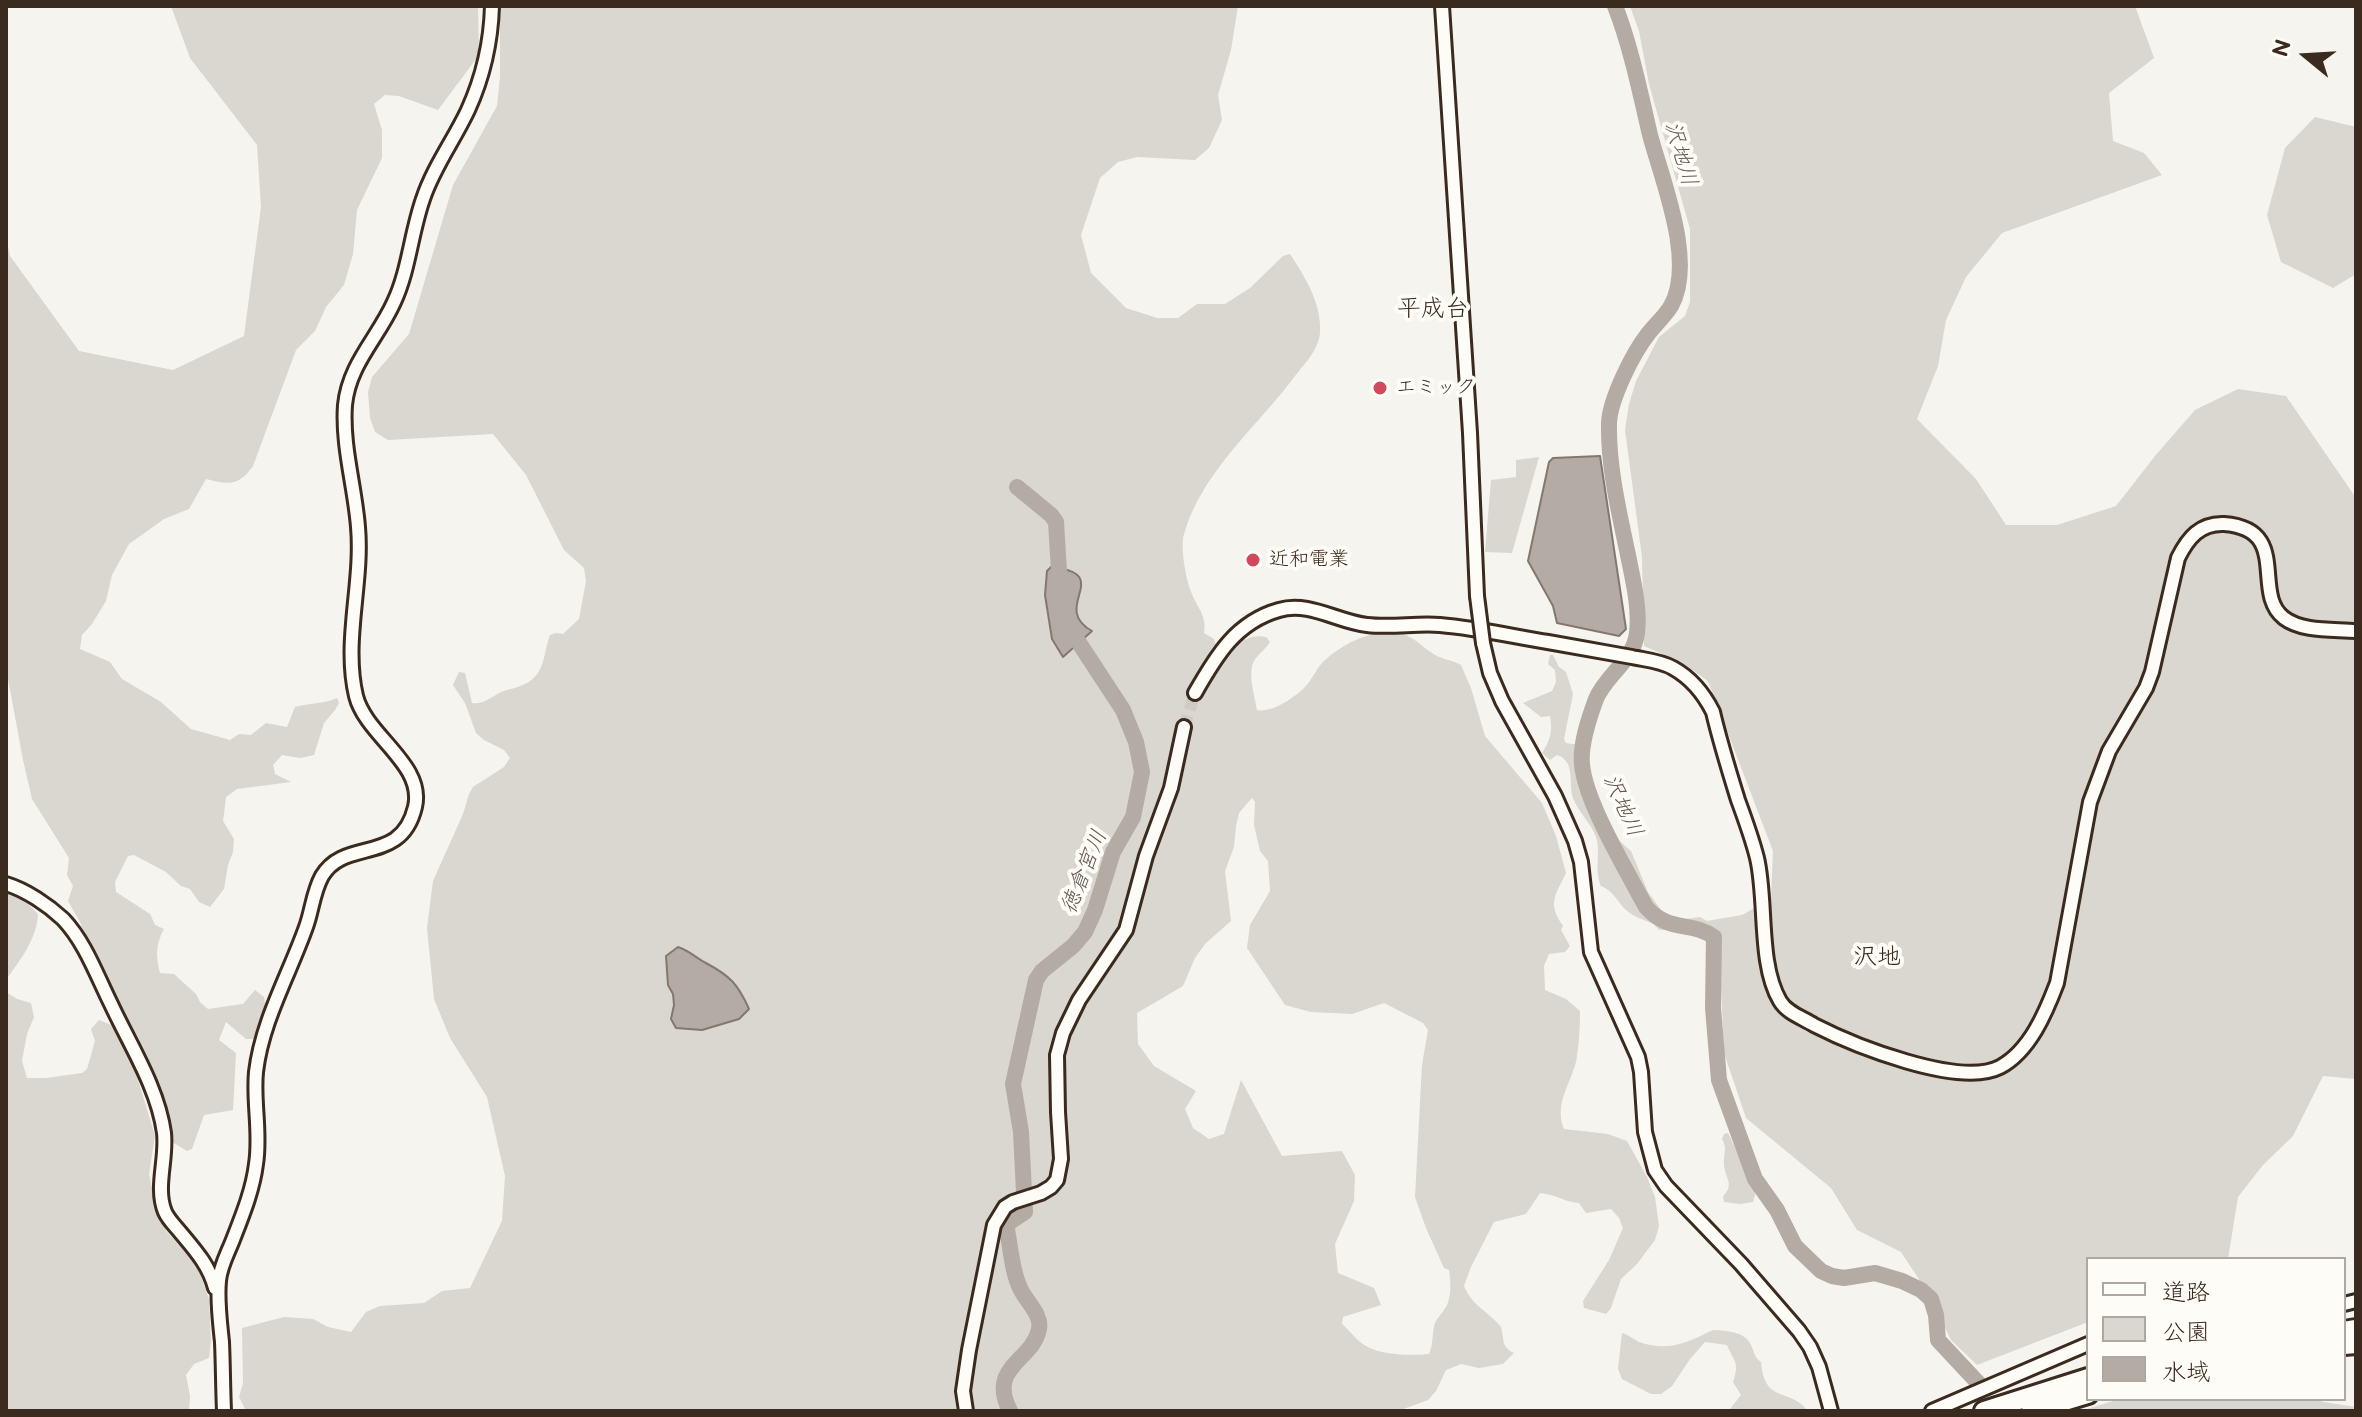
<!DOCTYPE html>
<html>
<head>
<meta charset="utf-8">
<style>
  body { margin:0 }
  #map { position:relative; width:2362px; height:1417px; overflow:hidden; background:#f5f4ee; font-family:"Balsamiq Sans","Klee One",sans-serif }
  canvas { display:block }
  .frame { position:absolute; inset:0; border:8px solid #3b2a1e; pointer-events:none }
  .legend { position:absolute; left:2086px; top:1257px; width:260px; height:144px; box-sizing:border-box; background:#fdfcf7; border:2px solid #afa8a0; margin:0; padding:10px 14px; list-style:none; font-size:24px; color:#3b2a1e }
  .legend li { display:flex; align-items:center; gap:16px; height:40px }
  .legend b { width:40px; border:2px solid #afa8a0 }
  .north { position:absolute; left:2266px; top:16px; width:80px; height:80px; -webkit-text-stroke:6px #fdfcf7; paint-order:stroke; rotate:288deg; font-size:22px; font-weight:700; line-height:32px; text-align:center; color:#3b2a1e }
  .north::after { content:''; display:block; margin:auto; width:28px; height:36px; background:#3b2a1e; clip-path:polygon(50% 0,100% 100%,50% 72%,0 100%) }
</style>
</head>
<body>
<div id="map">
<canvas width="2362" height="1417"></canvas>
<div class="frame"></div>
<ul class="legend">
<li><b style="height:10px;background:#fdfcf7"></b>道路</li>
<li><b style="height:22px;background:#dad6d0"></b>公園</li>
<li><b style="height:22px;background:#b4aca4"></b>水域</li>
</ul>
<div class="north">N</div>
</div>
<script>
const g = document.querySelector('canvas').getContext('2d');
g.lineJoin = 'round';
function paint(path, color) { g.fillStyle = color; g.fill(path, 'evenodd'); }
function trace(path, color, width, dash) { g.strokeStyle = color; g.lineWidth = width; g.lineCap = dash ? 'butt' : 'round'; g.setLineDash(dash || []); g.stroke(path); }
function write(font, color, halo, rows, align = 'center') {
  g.font = font + ' "Balsamiq Sans","Klee One",sans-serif'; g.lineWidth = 8; g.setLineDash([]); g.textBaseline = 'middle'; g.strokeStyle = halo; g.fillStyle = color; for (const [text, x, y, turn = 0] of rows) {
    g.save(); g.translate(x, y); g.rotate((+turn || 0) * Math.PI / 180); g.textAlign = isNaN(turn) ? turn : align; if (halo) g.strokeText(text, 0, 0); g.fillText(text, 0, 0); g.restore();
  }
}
const green = new Path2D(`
  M171 6H478L479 55 438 110 399 96 385 95 374 104 382 130V158L357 210 353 254 344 285 326 307 315 331 296 350 253 466C239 486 229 485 206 479L189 509 164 519 129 544 112 575 106 601 92 624 82 635 80 649 110 662 122 679 161 702 191 729 230 740 239 734 251 735 266 723 287 727 295 707C309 703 324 704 337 698L339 703 335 710 324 723 314 755 300 758 282 755 273 765 275 774 291 782 237 789 226 797 223 821 234 839 233 852 228 865 224 889 210 907 199 902 190 889 181 886 166 872 134 855 128 856 115 882 116 892 150 914 155 925 164 929C155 945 156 957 160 973L174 974 196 994 200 1002 208 1009 243 1004 255 990 264 997 266 1009 256 1039H246L226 1022 219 1040 236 1053 233 1110 204 1115 192 1149 187 1151 172 1142 162 1090 132 1038 92 955 81 924 68 901 73 886 67 875 69 858 32 799 23 760 6 668V237L10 256 79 351 173 370 244 336 261 207 257 145 190 58Z
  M500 6H1238L1231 50 1218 95 1222 120 1209 148 1195 160 1137 157 1118 162 1100 178 1081 235 1091 273 1126 308 1157 318H1178L1197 304H1225L1250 288 1283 256 1290 254C1305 277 1322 304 1320 333 1318 352 1303 365 1292 380 1255 428 1201 474 1184 534 1180 548 1186 581 1192 594 1198 609 1207 616 1204 633L1214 639 1216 645 1211 649 1209 656 1219 665C1233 650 1244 632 1266 637L1270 642C1265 650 1255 657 1253 663 1248 676 1255 697 1257 710 1272 713 1294 698 1305 687 1312 680 1316 669 1323 662 1342 644 1368 631 1395 632 1411 634 1420 645 1432 653 1440 659 1452 660 1461 665L1471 688 1485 736 1542 803 1556 836 1566 873C1555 896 1547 903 1563 926L1561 930 1570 946 1565 952 1549 954 1544 966 1545 990 1566 999 1580 1011C1580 1027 1579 1046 1576 1062 1570 1085 1554 1104 1564 1129L1608 1134 1627 1141 1647 1177 1655 1197 1659 1226 1655 1240 1637 1264 1621 1279 1611 1308 1606 1314 1584 1308 1583 1301 1609 1260 1623 1228 1619 1218 1611 1209 1586 1213 1579 1203C1565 1202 1554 1194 1540 1193L1526 1214 1494 1222 1471 1267 1464 1286C1473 1307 1487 1310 1501 1327 1505 1340 1500 1346 1514 1353L1503 1364 1479 1368 1461 1364 1446 1370 1436 1391 1428 1400 1398 1411H246L239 1397 243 1383 242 1328 284 1317 313 1319 328 1327 351 1332 366 1312 380 1306 424 1303 442 1291 470 1288 502 1221 505 1176 487 1097 450 1038 434 999 427 928 433 881 463 814 469 794 473 787 504 767 510 758 504 750 484 740 476 733 465 703 453 685 459 672 465 673 472 703C483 705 491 697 501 692 509 689 517 688 525 684 546 674 543 653 550 635L556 633 563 634 579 619 586 581 584 568 564 550 526 475 493 434 388 440 375 432 370 418 368 392 372 377 409 334 453 185 497 106 500 77ZM1252 798 1255 802 1254 825 1260 851 1268 861 1270 891 1250 925 1247 948 1285 1005 1311 1012 1352 1014 1384 1003 1423 1023 1428 1030 1422 1065 1415 1197 1426 1228 1444 1268 1449 1270C1451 1282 1452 1300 1444 1310 1440 1316 1435 1320 1434 1327 1432 1337 1433 1345 1429 1354 1412 1356 1381 1355 1366 1346 1357 1341 1350 1331 1342 1324L1343 1317 1381 1305 1374 1288 1338 1273 1335 1244 1354 1201 1355 1175 1342 1151 1282 1156 1241 1080 1224 1134 1209 1139 1193 1128 1185 1109 1196 1091 1154 1066 1138 1044 1137 1013 1183 986 1195 958 1205 944 1231 921 1225 871 1234 847 1236 826 1239 813Z
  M1630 6H2135L2154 58 2109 93 2113 141 2144 153 2162 175 2002 233 1966 277 1946 320 1938 366 1917 419 1976 479 2006 525H2057L2116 506 2155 456 2195 410 2238 389 2286 396 2356 498V1079L2323 1076 2293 1136 2263 1165 2238 1197 2228 1259H2088V1322L1977 1365 1951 1340 1930 1296 1901 1252 1857 1230 1831 1188 1746 1118 1724 1053 1720 966 1721 941 1714 930 1685 922 1686 919 1700 917 1707 921 1742 915 1771 899 1773 851 1708 681 1681 662 1644 646 1642 557 1625 430 1629 404 1636 381 1659 337 1685 316 1690 302V229L1649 84 1639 31Z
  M2315 117 2356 127V274L2333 288 2281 262 2267 215 2285 148Z
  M1539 457 1512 553 1485 552 1491 480 1516 477V460Z
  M1550 655H1553L1559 667 1566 672 1573 694 1564 739 1566 743 1579 745 1581 783 1592 806 1607 823 1616 838 1631 851 1648 892 1664 914 1675 920 1674 930H1659C1651 919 1640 921 1630 913 1617 904 1617 893 1601 886 1594 870 1601 852 1596 837 1591 823 1578 812 1573 798 1568 783 1576 761 1557 755L1550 760 1542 753C1550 741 1553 731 1550 716L1541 717 1523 703 1552 691 1556 682 1555 670 1548 664Z
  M6 889 16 892 38 914C37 939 20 960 6 980Z
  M6 992 17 999 31 1003 34 1017 27 1034 22 1061 27 1078H46L82 1073 87 1069 95 1041 91 1029 99 1020 114 1026 136 1073 155 1136 149 1174 157 1212 167 1232 197 1265 209 1299 211 1341 209 1358 194 1364 186 1375 190 1396 189 1411H6Z
  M1728 1133 1756 1191 1753 1202 1740 1204 1724 1202 1723 1196C1735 1185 1725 1178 1724 1165 1723 1154 1728 1149 1722 1139L1724 1134Z
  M1713 1330C1726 1331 1745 1331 1751 1345 1755 1353 1753 1356 1761 1362 1765 1405 1788 1386 1808 1411H1724L1730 1409 1741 1395 1733 1382C1740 1362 1734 1362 1727 1345L1705 1342 1690 1359 1672 1386 1661 1394H1651L1622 1379 1618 1369 1622 1333C1629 1335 1633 1339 1639 1342 1669 1352 1686 1343 1713 1330Z
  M2120 1399H2318L2323 1402 2356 1407V1411H2080Z`);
const water = new Path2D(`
  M1600 456 1626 629 1619 636 1557 623 1553 606 1528 561 1549 462 1553 458Z
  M1051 567C1116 574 1049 607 1092 631L1063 657 1052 639 1045 595 1047 571Z
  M678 947C690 951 696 958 706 963 730 976 738 984 749 1009L739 1019 702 1030 676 1028 671 1019 674 1005 673 994 668 985 666 956Z`);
const river = new Path2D(`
  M1615 6C1631 47 1640 92 1650 135 1662 180 1696 262 1671 306 1665 316 1655 325 1648 334 1633 353 1610 399 1609 423 1608 466 1619 512 1628 555 1633 580 1640 608 1637 633 1634 660 1606 675 1596 699 1589 718 1580 744 1582 764 1585 802 1627 871 1646 907 1669 933 1691 921 1714 937L1713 1008 1719 1080 1755 1179 1777 1210 1795 1246 1821 1271 1832 1276 1844 1278 1875 1273 1902 1281 1921 1290 1931 1299 1936 1315 1938 1340 1980 1385
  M1017 487 1051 515 1056 522 1060 587
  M1010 1411C987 1366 1033 1361 1039 1329 1042 1315 1027 1302 1021 1290 1012 1273 1011 1249 1007 1230L1008 1223 1025 1212 1021 1132 1013 1084 1036 980 1042 971 1073 946 1085 932 1095 910 1113 852 1133 817 1142 772 1136 742 1123 710 1068 626`);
const tertiaryTunnel = new Path2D(`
  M1184 727 1195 693`);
const tertiary = new Path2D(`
  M1442 6 1470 433 1477 596
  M1483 643 1490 673 1502 701 1555 796 1575 841 1581 862 1591 952 1638 1057 1641 1072 1645 1132 1655 1170 1666 1186 1741 1264 1799 1331 1810 1347 1819 1367 1831 1411
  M1195 693C1216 656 1236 622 1279 610 1309 601 1338 622 1367 625 1392 628 1416 623 1440 625 1476 628 1512 636 1548 642 1576 647 1604 652 1632 657 1646 660 1661 661 1673 668 1691 678 1704 694 1713 712 1720 742 1729 771 1738 800 1745 819 1752 838 1757 858 1767 900 1758 964 1780 1001 1787 1013 1803 1018 1814 1025 1853 1045 1959 1088 2000 1067 2030 1051 2046 1012 2057 983L2090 802 2109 751 2146 688 2152 672 2178 558C2188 538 2200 523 2224 524 2292 529 2251 593 2284 618 2302 632 2334 629 2356 631
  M6 884C26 890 48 905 63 919 85 942 97 976 111 1004 130 1045 158 1088 164 1133 167 1159 155 1188 165 1212 168 1219 175 1226 180 1232 195 1250 209 1265 215 1288
  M2344 1304 2356 1301
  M224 1411C223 1388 223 1365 222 1342 220 1322 217 1301 219 1281 220 1266 229 1251 234 1237 243 1214 253 1189 256 1164 261 1133 253 1102 256 1072 262 1021 289 975 306 927 312 911 313 892 322 876 345 837 401 866 415 807 425 764 366 736 356 696 343 641 363 583 358 527 355 487 342 446 345 405 349 364 378 338 394 302 409 270 411 233 423 199 433 168 454 140 468 110 483 77 491 42 492 6
  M966 1411 963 1391 969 1350 994 1225 1005 1207 1013 1202 1041 1193 1051 1187 1057 1180 1061 1159 1058 1112 1057 1055 1063 1033 1079 1000 1126 930 1146 856 1171 788 1184 727
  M1932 1411 2088 1344`);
const motorway = new Path2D(`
  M2344 1331 2356 1329
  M2344 1345 2356 1344
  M1984 1411 2088 1378
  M2031 1411 2088 1394`);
const tertiaryBridge = new Path2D(`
  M1477 596 1483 643`);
const markers = [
  [1380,388,8,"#d1495b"],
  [1253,560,8,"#d1495b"]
];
const poiNames = [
  ["エミック",1396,388],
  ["近和電業",1269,560]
];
const waterNames = [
  ["沢地川",1680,154,74],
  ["沢地川",1622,806,66],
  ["徳倉宮川",1085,872,-68]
];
const quarterNames = [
  ["平成台",1433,310],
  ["沢地",1877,958]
];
paint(green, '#dad6d0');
paint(water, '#b4aca4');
trace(water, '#84786e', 2);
trace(river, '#b4aca4', 16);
trace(tertiaryTunnel, '#d0ccc4', 12, [12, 6]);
trace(tertiary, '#3b2a1e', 18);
trace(motorway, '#3b2a1e', 24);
trace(tertiary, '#fdfcf7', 12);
trace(motorway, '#fdfcf7', 18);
trace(tertiaryBridge, '#3b2a1e', 18, []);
trace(tertiaryBridge, '#fdfcf7', 12);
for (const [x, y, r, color] of markers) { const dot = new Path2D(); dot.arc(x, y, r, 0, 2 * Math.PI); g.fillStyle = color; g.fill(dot); trace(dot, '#fdfcf7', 3); }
write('20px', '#3b2a1e', '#fdfcf7', poiNames, 'left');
write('italic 22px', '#65584d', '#fdfcf7', waterNames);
write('24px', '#3b2a1e', '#fdfcf7', quarterNames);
</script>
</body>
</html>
